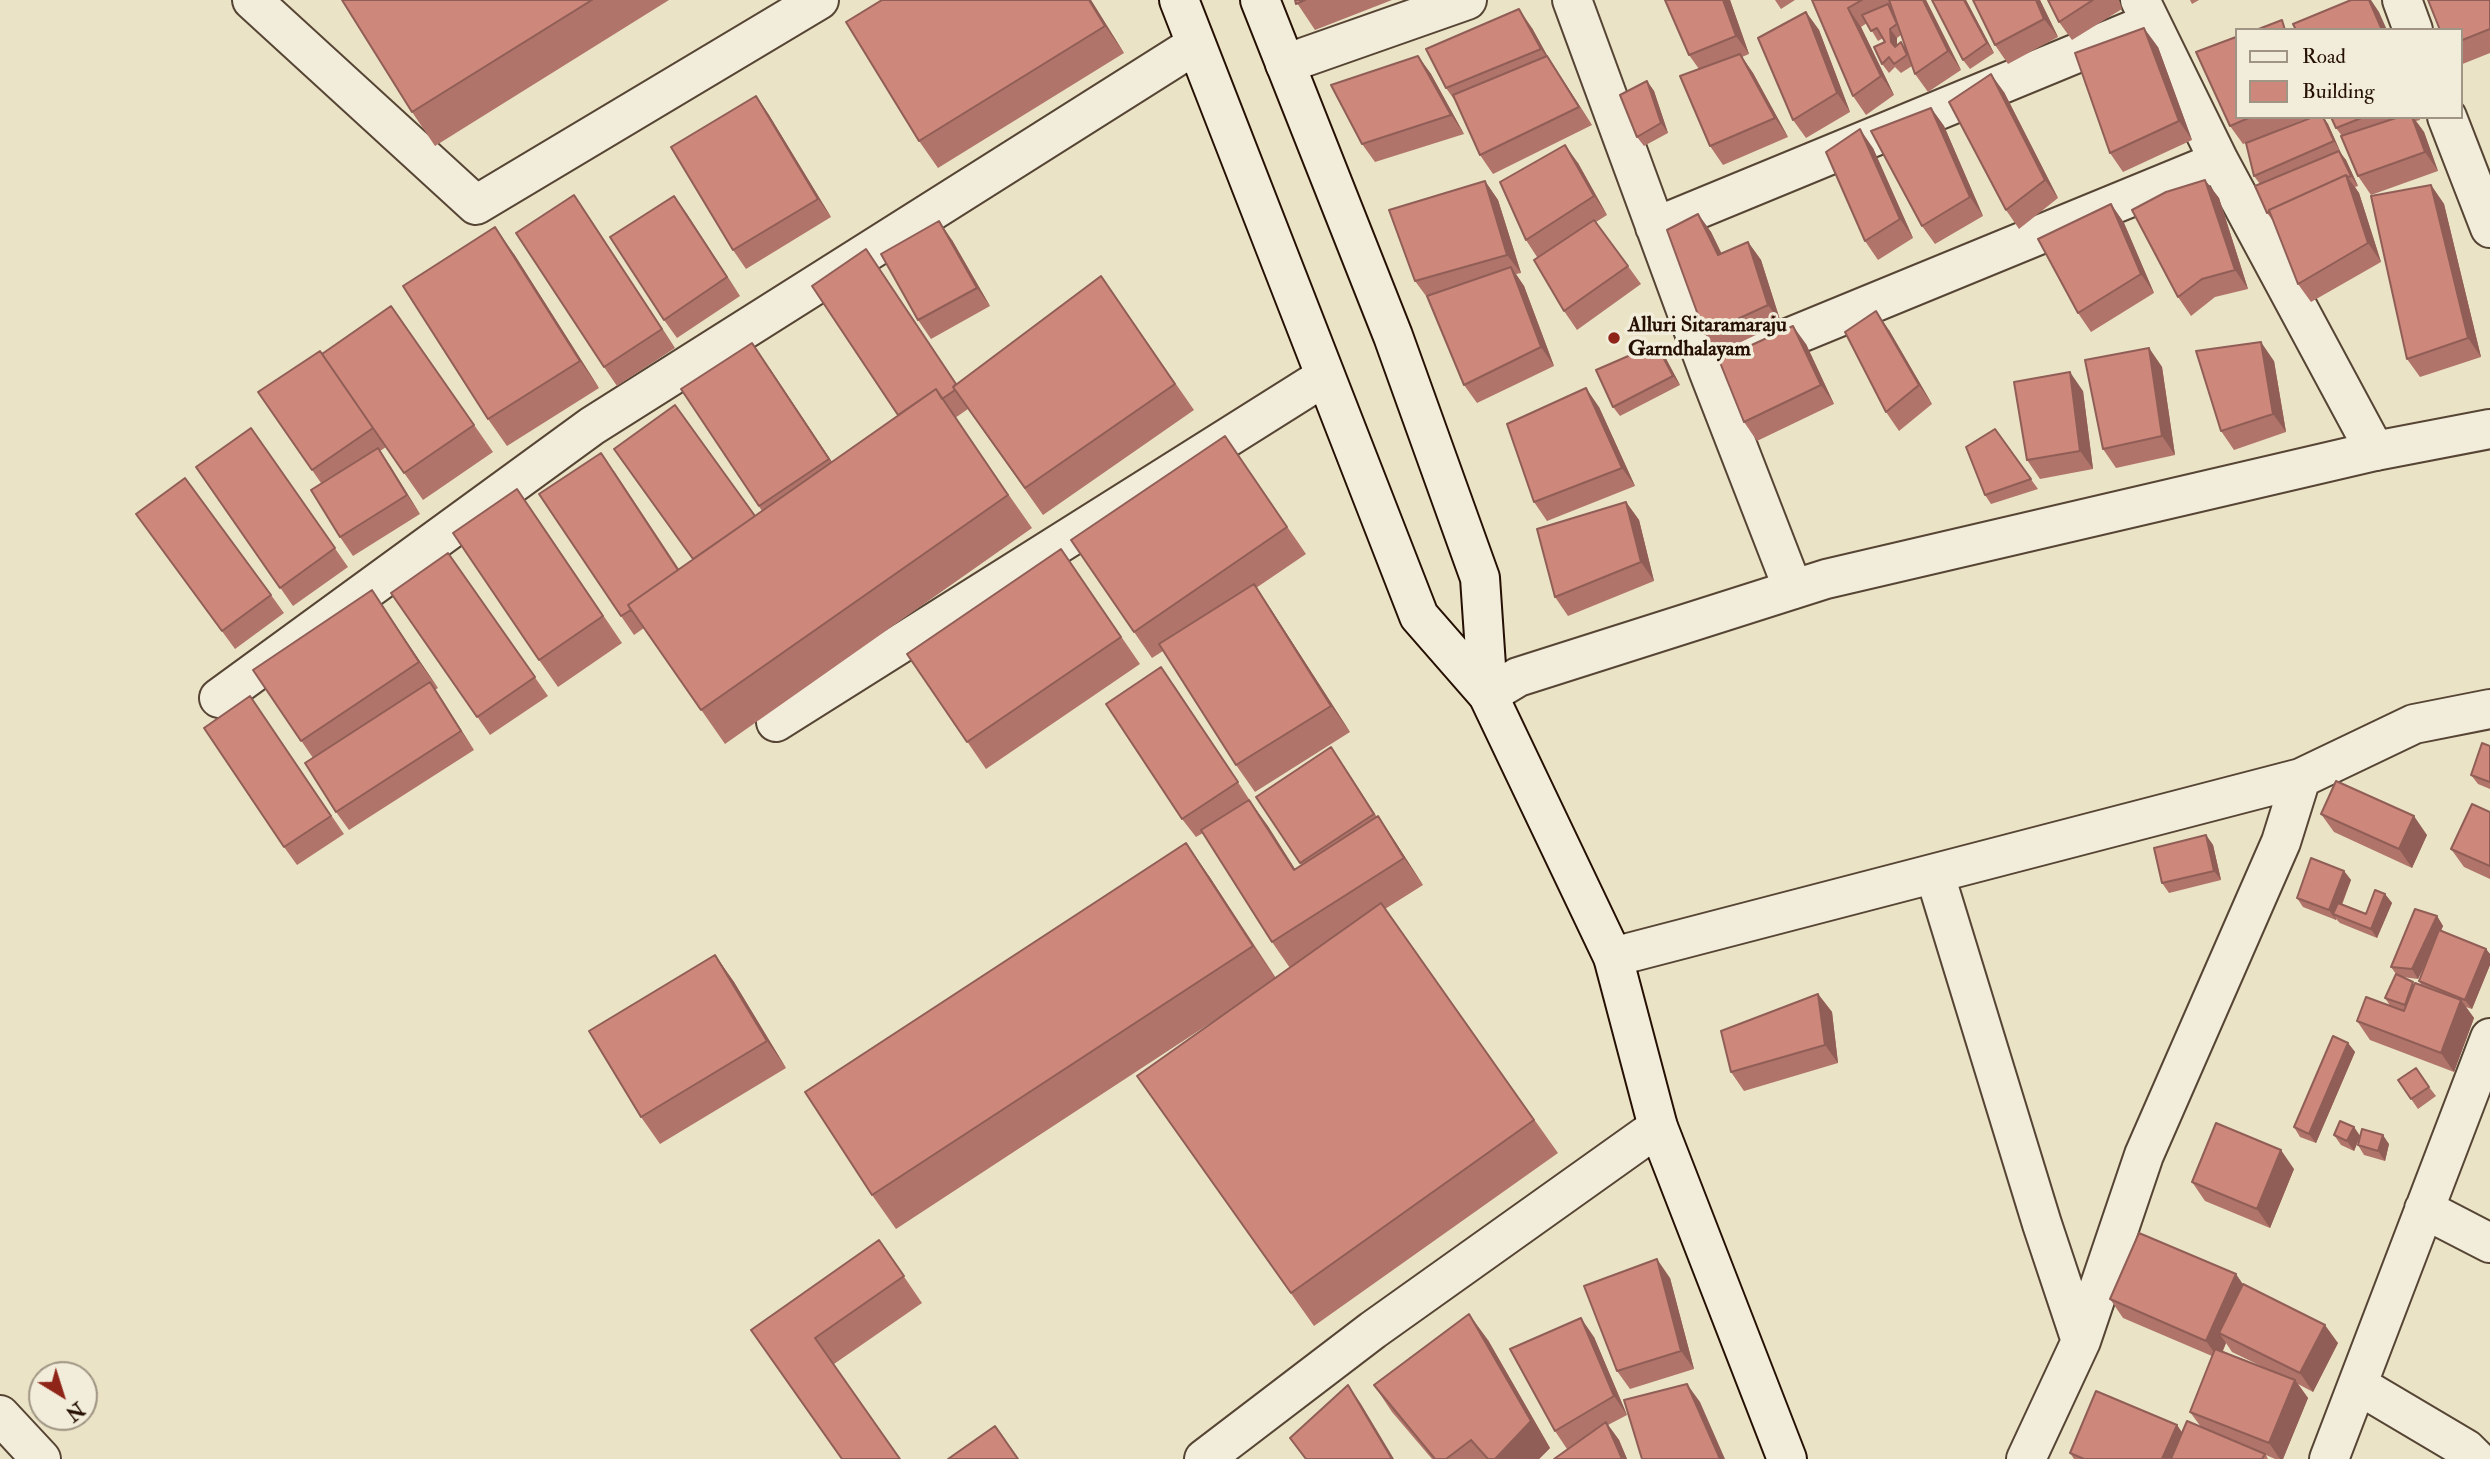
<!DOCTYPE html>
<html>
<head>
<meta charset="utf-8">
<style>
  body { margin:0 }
  #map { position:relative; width:2490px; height:1459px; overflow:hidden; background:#ebe3c6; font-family:"IM FELL Double Pica",serif }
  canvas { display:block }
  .legend { position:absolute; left:2235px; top:28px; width:228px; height:91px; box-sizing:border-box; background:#f2edda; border:2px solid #a09584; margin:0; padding:9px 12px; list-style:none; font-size:21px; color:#251003 }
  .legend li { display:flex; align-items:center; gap:14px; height:35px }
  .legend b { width:35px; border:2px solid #a09584 }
  .north { position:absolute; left:28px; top:1361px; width:70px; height:70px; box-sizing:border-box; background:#f2edda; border:2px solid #a09584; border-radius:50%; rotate:142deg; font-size:19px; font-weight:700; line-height:28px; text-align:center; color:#251003 }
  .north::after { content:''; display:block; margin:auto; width:24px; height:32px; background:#8f2418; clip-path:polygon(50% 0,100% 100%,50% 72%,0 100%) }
</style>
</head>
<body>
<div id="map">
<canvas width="2490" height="1459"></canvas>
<ul class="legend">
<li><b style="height:9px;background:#f2edda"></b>Road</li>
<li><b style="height:19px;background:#cd877b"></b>Building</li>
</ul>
<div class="north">N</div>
</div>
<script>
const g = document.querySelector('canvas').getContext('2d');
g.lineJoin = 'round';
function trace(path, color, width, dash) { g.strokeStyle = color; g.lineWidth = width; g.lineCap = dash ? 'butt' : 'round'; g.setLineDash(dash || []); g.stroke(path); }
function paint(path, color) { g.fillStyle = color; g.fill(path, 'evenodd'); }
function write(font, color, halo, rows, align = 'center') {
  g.font = font + ' "IM FELL Double Pica",serif'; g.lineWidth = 7; g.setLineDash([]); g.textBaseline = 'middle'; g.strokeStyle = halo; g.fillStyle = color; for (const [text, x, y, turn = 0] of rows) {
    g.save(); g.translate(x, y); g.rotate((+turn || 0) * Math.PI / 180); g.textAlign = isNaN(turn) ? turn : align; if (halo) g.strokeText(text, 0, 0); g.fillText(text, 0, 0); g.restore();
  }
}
const minor = new Path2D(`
  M252 0 476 205 819 0
  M1572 0 1708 370 1793 589
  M2140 0 2219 161 2375 451
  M2402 0 2413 30
  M1285 64 1467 0
  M2447 117 2490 228
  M1655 227 2150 23
  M1749 354 2219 161
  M219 698 592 426 1195 45
  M776 722 1324 377
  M1935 875 2042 1224 2081 1341
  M1613 957 2301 778 2414 724 2490 709
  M2424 1209 2490 1243
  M2358 1385 2466 1449 2476 1459
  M0 1415 41 1459
  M1204 1459 1373 1330 1658 1127
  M2026 1459 2081 1341 2144 1155 2281 842 2301 778
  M2329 1459 2490 1038`);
const tertiary = new Path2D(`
  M1488 695 1518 677 1826 579 2375 451 2490 429`);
const secondary = new Path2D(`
  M1179 0 1419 616 1488 695 1613 957 1658 1127 1787 1459
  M1260 0 1393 336 1480 578 1488 695`);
const wall = new Path2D(`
  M342 0H669L435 146 412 112Z
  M1091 0 1124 53 938 168 919 141Z
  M1295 0H1392L1315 30Z
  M1730 0 1749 54 1742 57 1753 73 1788 137 1723 165 1710 146 1699 69 1689 55Z
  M1775 0H1795L1781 9Z
  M1812 0H1926L1961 70 1928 92 1915 74 1912 66 1901 73 1895 67 1889 73 1882 64 1885 42 1883 38 1878 41 1867 23 1861 27 1894 95 1866 115 1853 96ZM1901 35 1906 50 1901 42 1897 45V38Z
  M1966 0 1994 53 1970 69 1963 60Z
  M2040 0 2058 37 2008 64 1995 45Z
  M2048 0H2119L2122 9 2072 40 2059 22Z
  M2190 0H2199L2192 4Z
  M2490 0V53L2460 65V30Z
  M1806 12 1819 30 1850 112 1806 138 1793 120Z
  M1532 28 1548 57 1592 125 1493 174 1480 155 1458 105 1446 88Z
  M2158 47 2192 140 2123 172 2110 153Z
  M1418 56 1431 74 1464 134 1375 162 1362 144Z
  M1647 81 1654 91 1668 133 1644 146 1637 137Z
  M2004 92 2058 198 2019 229 2006 210Z
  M756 96 769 115 831 217 746 269 733 250Z
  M1931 108 1944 126 1983 216 1935 244 1922 226Z
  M2236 117H2310L2268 134 2313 117H2323L2328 124 2340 151H2339L2346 160 2358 186 2355 187 2359 193 2381 262 2311 302 2298 284 2274 222 2267 213 2260 184 2254 176 2246 143 2243 144 2230 126Z
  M2331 117H2419L2420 120 2416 121 2424 132 2438 171 2371 195 2358 176 2342 136 2336 128Z
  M1873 148 1913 238 1878 260 1865 241Z
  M1578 163 1607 215 1596 222 1641 284 1577 330 1564 311 1537 257 1526 240Z
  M2205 180 2219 198 2248 289 2215 297 2191 316 2178 297Z
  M1485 181 1498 200 1521 273 1516 274 1524 286 1554 366 1477 403 1464 385 1429 300 1415 281Z
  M2431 185 2444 204 2481 357 2420 377 2407 359Z
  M574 195 675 348 617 386 604 367Z
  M674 196 740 296 677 338 664 320Z
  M2111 204 2124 223 2154 293 2091 332 2078 313Z
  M1698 214 1711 232 1722 254 1748 242 1761 260 1781 323 1718 353 1705 334Z
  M952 240 990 306 931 339 918 320Z
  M514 254 599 388 507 446 488 419Z
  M1101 276 1194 410 1043 515 968 409 955 418 1032 528 725 744 644 628 634 635 621 616 614 471 679 569 762 511 681 389 770 369 832 462 957 384Z
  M391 306 493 452 423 500 386 447 380 451 420 514 353 556 340 537 321 483 258 392 322 354Z
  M1889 330 1932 404 1899 431 1886 412Z
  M1656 344 1663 353 1680 385 1620 416 1613 407Z
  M1806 344 1834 404 1757 441 1744 422Z
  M2149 348 2162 367 2175 455 2116 468 2103 449Z
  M2274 361 2286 432 2234 450 2221 431Z
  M2083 391 2093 469 2040 479 2027 460Z
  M1599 407 1635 486 1547 521 1534 502Z
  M251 428 348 567 293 606 196 467Z
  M1995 429 2038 489 1991 504 1985 495Z
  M1225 436 1306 554 1256 588 1272 611 1350 732 1255 792 1236 765 1163 651 1152 658 1134 632Z
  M1626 502 1639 520 1654 581 1568 616 1555 597Z
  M136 514 271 595 284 613 235 649Z
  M536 516 622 643 558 687 539 660Z
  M1061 549 1140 664 986 769 907 654Z
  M448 553 548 696 490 735 391 593Z
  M390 617 438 688 435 690 474 750 349 830 336 812 313 758 253 670Z
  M1174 685 1295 869 1301 865 1256 797 1344 766 1377 817 1378 816 1396 843 1423 885 1385 909 1558 1153 1314 1326 1137 1076 1238 1005 896 1229 872 1195 1209 876 1276 978 1290 968 1272 942 1203 833 1196 837 1182 819Z
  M250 696 344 834 297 865 284 847Z
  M2490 746V789L2478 784 2471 775Z
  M2490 812V879L2464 867 2451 849Z
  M2321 814 2427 835 2412 868 2334 832Z
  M2206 835 2213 845 2221 880 2169 893 2162 883Z
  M2344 871 2351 880 2342 905 2366 914 2385 894 2392 903 2377 938 2340 923 2336 919V920L2303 907 2297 898Z
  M2437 916 2443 926 2441 931 2486 949 2490 954V965L2472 1009 2466 1007 2474 1018 2454 1072 2370 1040 2357 1021 2391 1007 2385 998 2396 974 2391 967ZM2428 959 2419 981 2422 986 2414 984 2402 977 2418 979Z
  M715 955 734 982 786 1068 660 1144 641 1117Z
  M1818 994 1832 1012 1838 1063 1744 1091 1731 1072Z
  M2348 1043 2355 1052 2316 1143 2300 1137 2294 1127Z
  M2398 1080 2429 1087 2436 1096 2418 1109Z
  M2354 1127 2360 1136 2389 1144 2385 1161 2364 1155 2358 1145 2360 1137 2354 1151 2341 1145 2334 1135Z
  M2294 1169 2270 1228 2205 1201 2192 1182Z
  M879 1240 922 1303 834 1364 751 1330Z
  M1670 1278 1694 1369 1630 1389 1617 1371Z
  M2243 1284 2338 1343 2313 1392 2298 1384 2308 1398 2283 1459H2275L2266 1455 2268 1459H2074L2070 1453 2177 1425 2182 1433 2201 1427 2190 1412 2212 1356 2123 1318 2110 1299ZM2226 1343 2232 1352 2265 1368 2223 1351Z
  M1594 1337 1627 1415 1608 1425 1619 1440 1627 1459H1554L1567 1449 1555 1431Z
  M1488 1340 1550 1448 1539 1459H1432L1392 1412 1374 1385Z`);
const shadedWall = new Path2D(`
  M1089 0H1091L1124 53 1105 26Z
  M1723 0H1730L1749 54 1736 36Z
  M1923 0H1926L1961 70 1948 51Z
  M1964 0H1966L1994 53 1987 43Z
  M2036 0H2040L2058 37 2044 19Z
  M2369 0H2371L2379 12 2387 30H2382Z
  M1848 8 1861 27 1894 95 1881 76Z
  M1519 9 1532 28 1548 57 1592 125 1541 49Z
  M1806 12 1819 30 1850 112 1837 93Z
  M2144 28 2158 47 2192 140 2179 121Z
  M1890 29 1897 38V51L1891 42Z
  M1740 54 1753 73 1788 137 1775 118Z
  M1418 56 1431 74 1464 134 1451 115Z
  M1991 74 2004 92 2058 198 2045 180Z
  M1647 81 1654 91 1668 133 1661 123Z
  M756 96 769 115 831 217 818 199Z
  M1931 108 1944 126 1983 216 1970 197Z
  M2323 117 2328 124 2340 151 2334 141Z
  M2412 117H2413L2424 132 2438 171 2425 152Z
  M1860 129 1873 148 1913 238 1900 219Z
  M1565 145 1578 163 1607 215 1594 196Z
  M2339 151 2346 160 2358 186 2351 176Z
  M2346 175 2359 193 2381 262 2368 243Z
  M2205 180 2219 198 2248 289 2235 270Z
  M1485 181 1498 200 1521 273 1507 255Z
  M2431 185 2444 204 2481 357 2468 338Z
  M574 195 587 214 675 348 662 329Z
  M674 196 687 214 740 296 727 277Z
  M2111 204 2124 223 2154 293 2141 274Z
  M1698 214 1711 232 1731 274 1718 255Z
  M939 221 952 240 990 306 977 288Z
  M495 227 514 254 599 388 580 361Z
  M1748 242 1761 260 1781 323 1768 305Z
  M1511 267 1524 286 1554 366 1541 347Z
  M1876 311 1889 330 1932 404 1919 385Z
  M1793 326 1806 344 1834 404 1821 385Z
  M2261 342 2274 361 2286 432 2273 414Z
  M752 343 770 369 848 486 829 459Z
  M1656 344 1663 353 1680 385 1673 376Z
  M2149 348 2162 367 2175 455 2162 436Z
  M2070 372 2083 391 2093 469 2080 451Z
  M1586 388 1599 407 1635 486 1622 468Z
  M378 448 391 467 420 514 407 495Z
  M1626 502 1639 520 1654 581 1641 562Z
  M1254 584 1272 611 1350 732 1331 706Z
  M372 590 390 617 438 688 419 662Z
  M430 682 443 701 474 750 461 731Z
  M1249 800 1268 826 1312 896 1294 870Z
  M1378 816 1396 843 1423 885 1404 858Z
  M2414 816 2427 835 2412 868 2399 849Z
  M2206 835 2213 845 2221 880 2214 871Z
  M1186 843 1209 876 1276 980 1253 946Z
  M2344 871 2351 880 2337 916 2333 914 2336 919V920L2329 910Z
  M2385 894 2392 903 2377 938 2371 929Z
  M2437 916 2443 926 2418 979 2412 969Z
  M2486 949 2490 954V965L2472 1009 2465 1000Z
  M715 955 734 982 786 1068 767 1041Z
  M1818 994 1832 1012 1838 1063 1825 1045Z
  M2461 1000 2474 1018 2454 1072 2441 1053Z
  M2348 1043 2355 1052 2316 1143 2309 1134Z
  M2354 1127 2360 1136 2354 1151 2347 1141Z
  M2383 1135 2389 1144 2385 1161 2378 1151Z
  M2281 1150 2294 1169 2270 1228 2257 1209Z
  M1657 1259 1670 1278 1694 1369 1681 1351Z
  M2236 1274 2249 1293 2219 1333 2226 1343 2219 1359 2206 1341Z
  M1469 1314 1488 1340 1550 1448 1539 1459H1495Z
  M1581 1318 1594 1337 1627 1415 1614 1396Z
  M2325 1325 2338 1343 2313 1392 2300 1373Z
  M2295 1380 2308 1398 2283 1459H2280L2269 1443Z
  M1687 1384 1700 1402 1725 1459H1720Z
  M1348 1385 1361 1404 1394 1459H1392Z
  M1606 1422 1619 1440 1627 1459H1622Z
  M2177 1425 2190 1444 2183 1459H2162Z`);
const building = new Path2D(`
  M342 0H592L412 112Z
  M882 0H1089L1105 26 919 141 846 22Z
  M1295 0H1305L1296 4Z
  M1665 0H1723L1736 36 1689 55Z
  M1812 0H1862L1848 8 1881 76 1853 96Z
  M1889 0H1923L1948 51 1915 74Z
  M1932 0H1964L1987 43 1963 60Z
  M1973 0H2036L2044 19 1995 45Z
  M2048 0H2093L2059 22Z
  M2351 0H2369L2382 30H2296L2293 24Z
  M2428 0H2490V29L2460 41V30H2440Z
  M1888 4 1897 24 1890 29 1891 42 1895 47 1901 42 1907 55 1894 64 1889 57 1882 64 1874 47 1885 42 1877 28 1871 31 1862 15Z
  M1519 9 1541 49 1446 88 1426 49Z
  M1806 12 1837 93 1793 120 1758 38Z
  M2282 20 2285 30H2256Z
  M2144 28 2179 121 2110 153 2075 53Z
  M2236 37V117H2251L2230 126 2196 52Z
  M1740 54 1775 118 1710 146 1680 76Z
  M1418 56 1451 115 1362 144 1331 85Z
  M1547 56 1579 107 1480 155 1453 95Z
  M1991 74 2045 180 2006 210 1949 102Z
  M1647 81 1661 123 1637 137 1620 95Z
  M756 96 818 199 733 250 671 147Z
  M1931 108 1970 197 1922 226 1871 131Z
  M2313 117H2323L2334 141 2254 176 2246 143Z
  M2331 117H2364L2336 128Z
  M2399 117H2412L2425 152 2358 176 2341 136Z
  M1860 129 1900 219 1865 241 1826 152Z
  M1565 145 1594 196 1526 240 1500 182Z
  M2339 151 2351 176 2348 177 2346 175 2269 210V212L2267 213 2255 186Z
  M2346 175 2368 243 2298 284 2269 210Z
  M2205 180 2235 270 2202 279 2178 297 2132 210 2166 192Z
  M1485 181 1507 255 1415 281 1389 210Z
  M2431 185 2468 338 2407 359 2371 196Z
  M574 195 662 329 604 367 516 233Z
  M674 196 727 277 664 320 610 237Z
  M2111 204 2141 274 2078 313 2038 239Z
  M1698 214 1718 255 1748 242 1768 305 1705 334 1667 230Z
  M1594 220 1628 266 1564 311 1534 260Z
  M939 221 977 288 918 320 881 254Z
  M495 227 580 361 488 419 403 286Z
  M866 249 956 384 953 387 955 390 942 399 936 389 898 415 812 286Z
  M1511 267 1541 347 1464 385 1427 296Z
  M1101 276 1175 384 1025 488 953 387Z
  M391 306 474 425 404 473 322 354Z
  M1876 311 1919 385 1886 412 1845 332Z
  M1793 326 1821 385 1744 422 1719 360Z
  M2261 342 2273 414 2221 431 2196 351Z
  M752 343 829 459 759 506 681 389Z
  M1656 344 1673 376 1613 407 1596 370Z
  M2149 348 2162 436 2103 449 2085 360Z
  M320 351 373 428 312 470 258 392Z
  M2070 372 2080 451 2027 460 2014 382Z
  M1586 388 1622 468 1534 502 1507 424Z
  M936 389 1008 495 701 710 628 605Z
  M675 405 755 516 693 559 614 449Z
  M251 428 335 548 280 588 196 467Z
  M1995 429 2031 479 1985 495 1966 447Z
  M1225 436 1287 527 1134 632 1071 540Z
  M378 448 407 495 340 537 311 490Z
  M601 453 678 570 628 605 631 610 621 616 539 494Z
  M185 478 271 595 222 631 136 514Z
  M517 489 603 616 539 660 453 533Z
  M1626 502 1641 562 1555 597 1537 529Z
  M1061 549 1121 637 967 742 907 654Z
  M448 553 535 677 477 717 391 593Z
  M1254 584 1331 706 1236 765 1159 644Z
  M372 590 419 662 301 741 253 670Z
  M1161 667 1238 782 1182 819 1106 704Z
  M430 682 461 731 336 812 305 763Z
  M250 696 331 816 284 847 204 728Z
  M2482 743 2490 746V782L2471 775Z
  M1331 747 1374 814 1300 863 1256 797Z
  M2336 781 2414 816 2399 849 2321 814Z
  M1249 800 1294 870 1378 816 1404 858 1272 942 1201 830Z
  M2472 804 2490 812V866L2451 849Z
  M2206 835 2214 871 2162 883 2154 848Z
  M1186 843 1253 946 872 1195 805 1092Z
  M2311 858 2344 871 2329 910 2297 898Z
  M2375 890 2385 894 2371 929 2333 914 2338 903 2366 914Z
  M1381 903 1534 1120 1291 1293 1137 1076Z
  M2415 909 2437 916 2412 969 2391 967Z
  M2439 930 2486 949 2465 1000 2419 981Z
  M715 955 767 1041 641 1117 589 1031Z
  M2396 974 2413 982 2405 1005 2385 998Z
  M2415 983 2461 1000 2441 1053 2357 1021 2366 997 2404 1011Z
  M1818 994 1825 1045 1731 1072 1721 1031Z
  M2333 1036 2348 1043 2309 1134 2294 1127Z
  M2416 1068 2429 1087 2411 1099 2398 1080Z
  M2340 1121 2354 1127 2347 1141 2334 1135Z
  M2216 1123 2281 1150 2257 1209 2192 1182Z
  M2362 1129 2383 1135 2378 1151 2358 1145Z
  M2139 1233 2236 1274 2206 1341 2110 1299Z
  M879 1240 904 1276 815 1338 900 1459H842L751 1330Z
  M1657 1259 1681 1351 1617 1371 1584 1286Z
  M2243 1284 2325 1325 2300 1373 2219 1333Z
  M1469 1314 1531 1421 1495 1459H1488L1471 1440 1446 1459H1435L1374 1385Z
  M1581 1318 1614 1396 1555 1431 1510 1349Z
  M2215 1349 2295 1380 2269 1443 2190 1412Z
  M1687 1384 1720 1459H1642L1624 1400Z
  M1348 1385 1392 1459H1306L1290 1438Z
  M2096 1391 2177 1425 2162 1459H2084L2070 1453Z
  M2187 1421 2265 1454 2262 1459H2171Z
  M1606 1422 1622 1459H1554Z
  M995 1426 1018 1459H948Z`);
const markers = [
  [1614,338,7,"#8f2418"]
];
const poiNames = [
  ["Alluri Sitaramaraju",1628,326],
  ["Garndhalayam",1628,350]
];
trace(minor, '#564534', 42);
trace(tertiary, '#564534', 42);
trace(secondary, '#251003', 42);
trace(minor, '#f2edda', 38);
trace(tertiary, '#f2edda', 38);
trace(secondary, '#f2edda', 38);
paint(wall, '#b0746a');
paint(shadedWall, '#905e56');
paint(building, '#cd877b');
trace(building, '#905e56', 2);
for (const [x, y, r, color] of markers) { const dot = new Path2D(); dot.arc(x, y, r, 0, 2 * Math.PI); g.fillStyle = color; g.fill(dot); trace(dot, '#f2edda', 2.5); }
write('bold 21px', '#251003', '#f2edda', poiNames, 'left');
</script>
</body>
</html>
